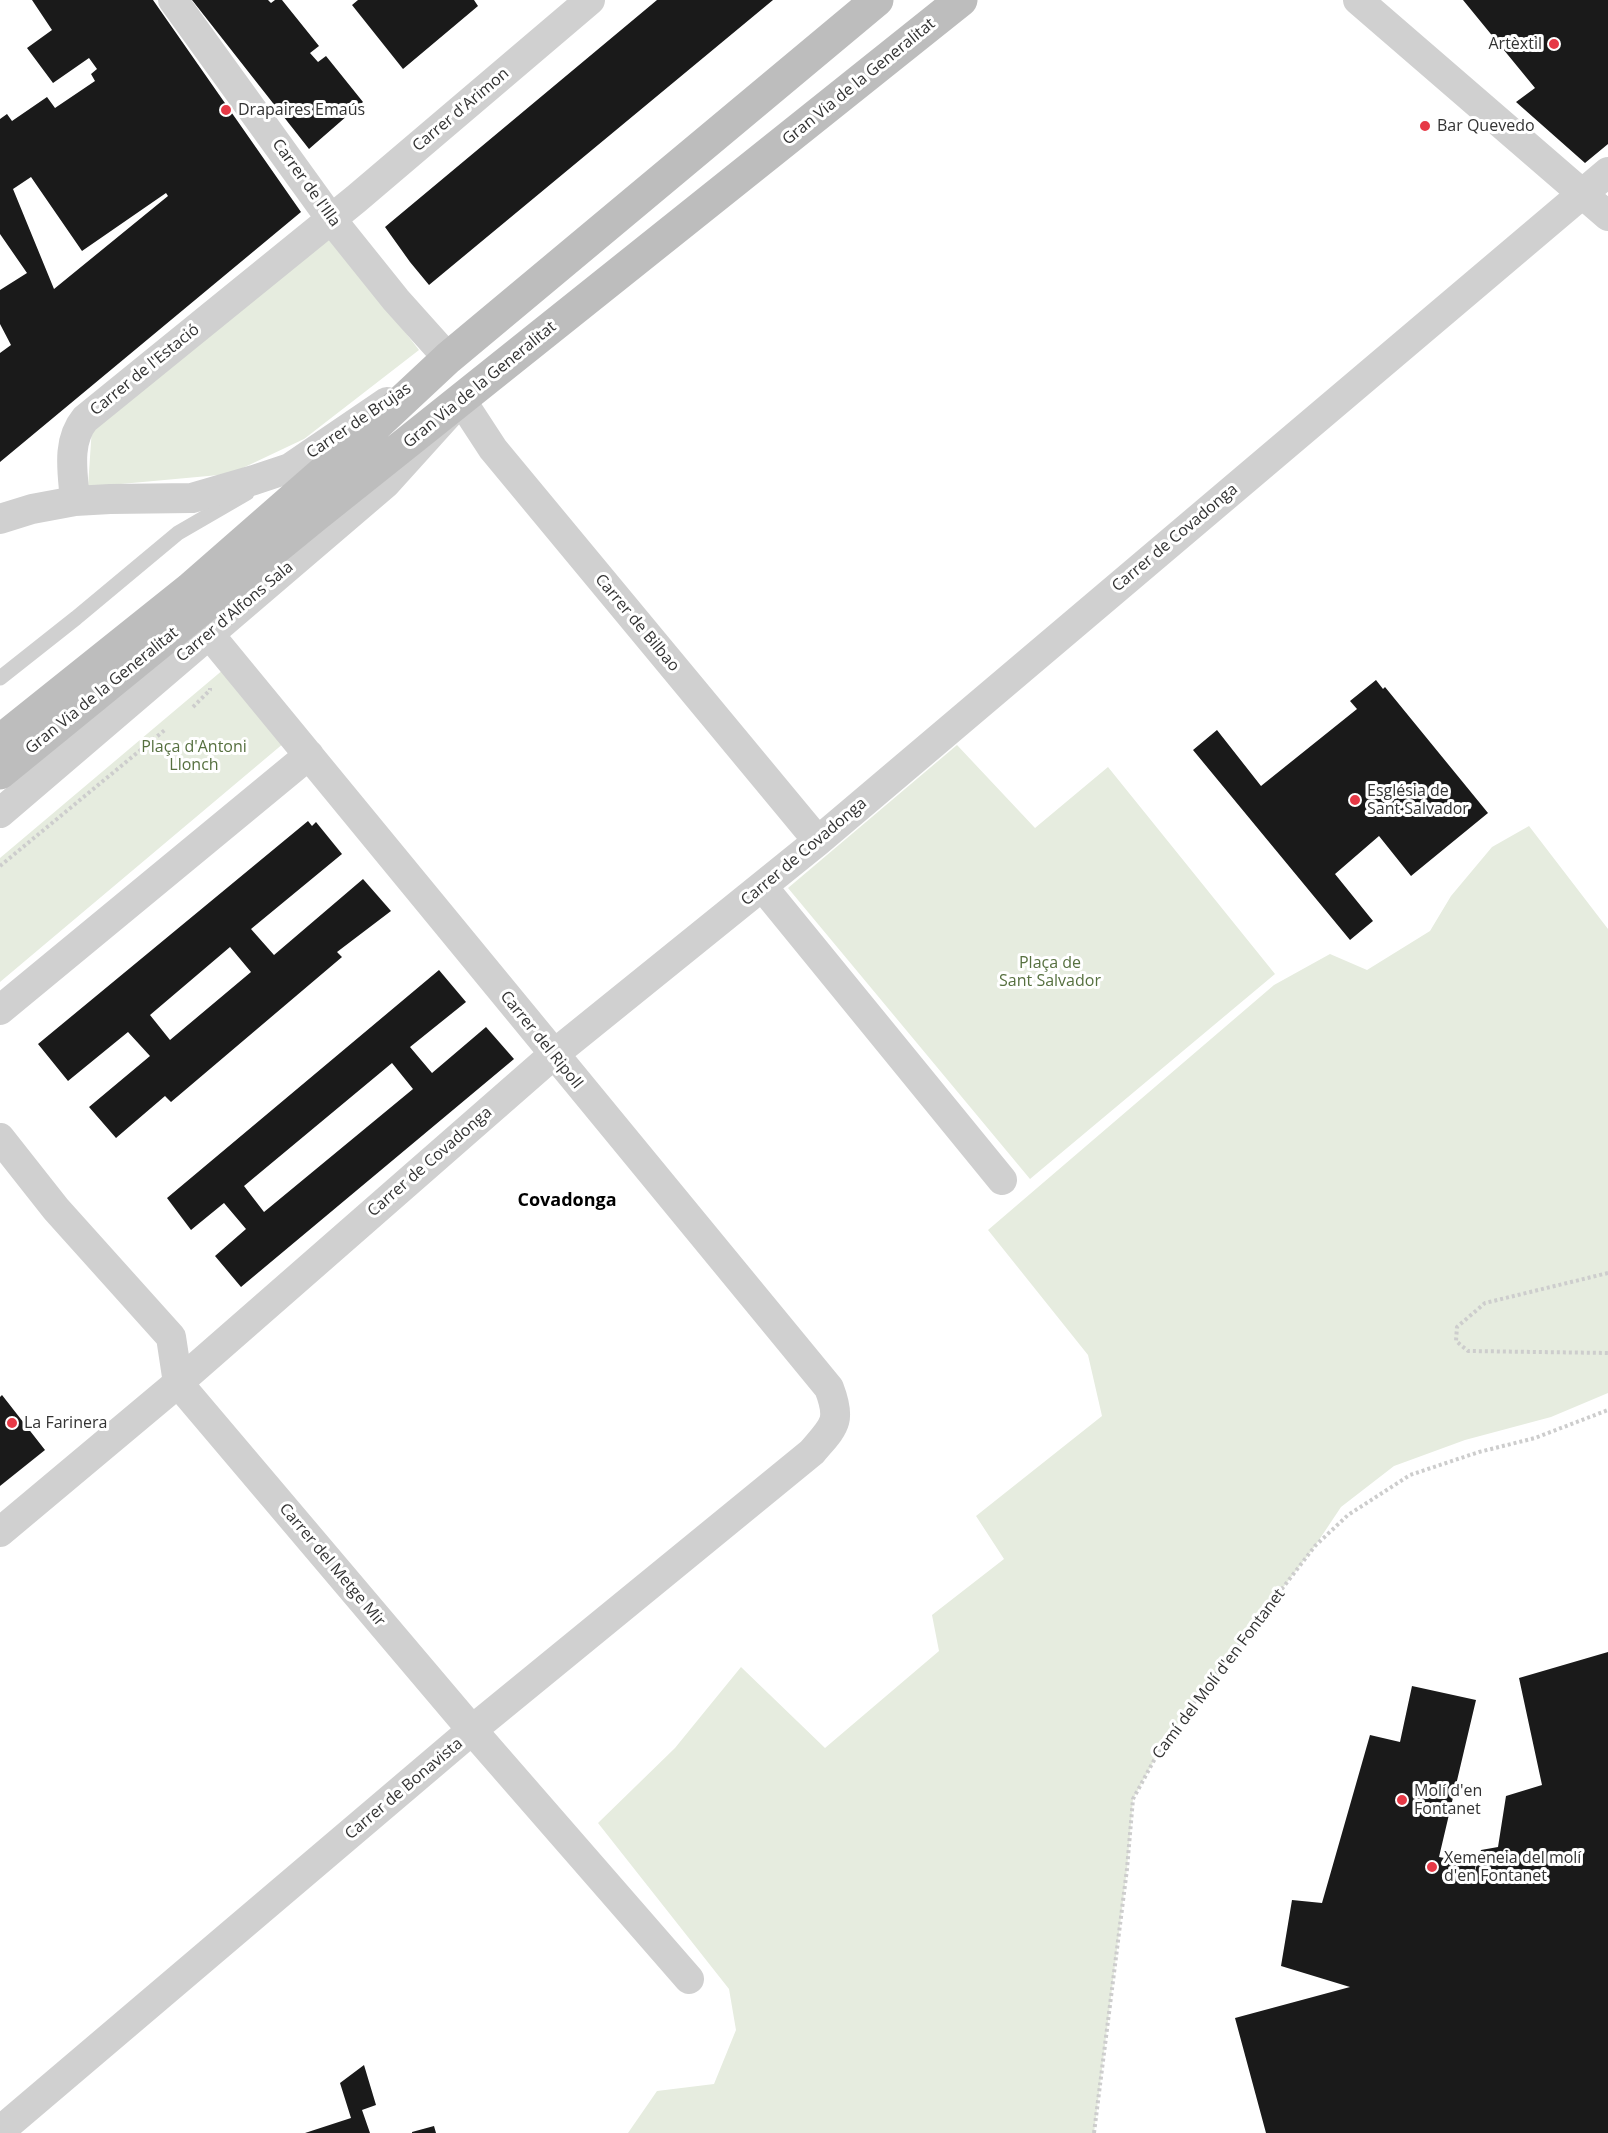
<!DOCTYPE html>
<html>
<head>
<meta charset="utf-8">
<style>
  body { margin:0 }
  canvas { display:block; background:#fff }
</style>
</head>
<body>
<canvas width="1608" height="2133"></canvas>
<script>
const g = document.querySelector('canvas').getContext('2d');
g.lineJoin = 'round';
function paint(path, color) { g.fillStyle = color; g.fill(path, 'evenodd'); }
function trace(path, color, width, dash) { g.strokeStyle = color; g.lineWidth = width; g.lineCap = dash ? 'butt' : 'round'; g.setLineDash(dash || []); g.stroke(path); }
function write(font, color, halo, rows, align = 'center') {
  g.font = font + ' "Open Sans",sans-serif'; g.lineWidth = 6; g.setLineDash([]); g.textBaseline = 'middle'; g.strokeStyle = halo; g.fillStyle = color; for (const [text, x, y, turn = 0] of rows) {
    g.save(); g.translate(x, y); g.rotate((+turn || 0) * Math.PI / 180); g.textAlign = isNaN(turn) ? turn : align; if (halo) g.strokeText(text, 0, 0); g.fillText(text, 0, 0); g.restore();
  }
}
const green = new Path2D(`
  M330 235 419 350 304 439 230 474 88 487 92 427Z
  M224 669 284 743 0 982V858Z
  M957 745 1035 828 1108 767 1275 974 1030 1179 788 888Z
  M1529 826 1608 929V1393L1551 1417 1465 1440 1394 1466 1341 1507 1315 1546 1164 1742 1133 1799 1127 1869 1094 2133H628L657 2091 714 2084 736 2030 729 1989 598 1823 675 1748 741 1667 825 1748 939 1651 932 1615 1004 1559 976 1516 1102 1416 1088 1355 988 1230 1274 985 1330 954 1367 970 1430 931 1451 896 1492 847Z`);
const building = new Path2D(`
  M32 0H153L301 212 0 462V353L11 345 0 324V290L27 273 0 234V119L7 114 12 121 47 97 55 108 95 81 91 74 97 69 89 58 53 83 27 48 52 30ZM31 177 82 251 166 193 168 196 54 289 13 189Z
  M192 0H268L271 3 275 0H282L319 46 310 53 318 62 326 56 363 102 309 149Z
  M358 0H474L478 6 403 69 352 5Z
  M657 0H773L429 285 410 262 385 227Z
  M1463 0H1608V144L1585 163 1516 102 1535 88Z
  M1376 680 1383 689 1385 687 1488 813 1411 876 1379 836 1335 874 1373 921 1350 940 1193 750 1217 730 1261 786 1357 709 1350 701Z
  M308 821 312 826 316 822 342 854 251 929 274 955 363 879 391 911 337 952 342 957 171 1102 165 1096 116 1138 89 1107 150 1056 128 1032 68 1081 38 1044ZM230 947 251 972 170 1040 150 1015Z
  M439 970 466 1002 410 1047 432 1073 486 1027 514 1059 241 1287 215 1256 246 1229 224 1203 191 1230 167 1198ZM392 1063 413 1089 264 1212 244 1186Z
  M2 1395 45 1450 0 1486V1397Z
  M1608 1652V2133H1266L1235 2018 1350 1987 1281 1966 1292 1900 1322 1903 1370 1735 1400 1742 1412 1686 1476 1700 1439 1857 1476 1864 1473 1878 1481 1850 1498 1847 1506 1796 1542 1785 1519 1678Z
  M364 2065 376 2105 362 2110 370 2133H305L351 2118 340 2083Z
  M434 2126 436 2133H412V2132Z`);
const path = new Path2D(`
  M193 707 210 690V688
  M0 866 166 729
  M1608 1273 1485 1303 1457 1327 1456 1341 1468 1351 1608 1353
  M1094 2133 1127 1869 1133 1799 1164 1742 1315 1546 1348 1515 1410 1475 1479 1452 1535 1438 1608 1410`);
const lane = new Path2D(`
  M0 678 76 618 178 533 247 493`);
const street = new Path2D(`
  M173 0 331 219 396 300 448 358
  M1358 0 1608 216
  M75 501C73 474 66 442 85 419L356 199 590 0
  M0 519 32 509 75 501 110 499 192 498 254 480 290 468 387 402
  M0 813 386 483 461 400 493 449 818 841
  M762 886 1002 1180
  M0 1010 309 755
  M0 1138 56 1209 171 1337 178 1383 472 1730 689 1979
  M0 1532 178 1383 553 1055 818 841 1608 172
  M0 2131 472 1730 812 1452C834 1426 842 1422 829 1388L209 634`);
const secondary = new Path2D(`
  M0 741 190 589 358 442 448 358 877 0
  M0 773 315 516 961 0`);
const markers = [
  [1554,44,6,"#e63946"],
  [226,110,6,"#e63946"],
  [1425,126,6,"#e63946"],
  [1355,800,6,"#e63946"],
  [12,1423,6,"#e63946"],
  [1402,1800,6,"#e63946"],
  [1432,1867,6,"#e63946"]
];
const poiNames = [
  ["Artèxtil",1542,44,"right"],
  ["Drapaires Emaús",238,110],
  ["Bar Quevedo",1437,126],
  ["Església de",1367,791],
  ["Sant Salvador",1367,809],
  ["La Farinera",24,1423],
  ["Molí d'en",1414,1791],
  ["Fontanet",1414,1809],
  ["Xemeneia del molí",1444,1858],
  ["d'en Fontanet",1444,1876]
];
const streetNames = [
  ["Gran Via de la Generalitat",859,82,-39],
  ["Carrer d'Arimon",461,110,-40],
  ["Carrer de l'Illa",306,183,54],
  ["Carrer de l'Estació",145,370,-39],
  ["Gran Via de la Generalitat",480,385,-39],
  ["Carrer de Brujas",359,421,-34],
  ["Carrer de Covadonga",1175,538,-40],
  ["Carrer d'Alfons Sala",235,612,-40],
  ["Carrer de Bilbao",637,623,50],
  ["Gran Via de la Generalitat",102,691,-39],
  ["Carrer de Covadonga",804,852,-40],
  ["Carrer del Ripoll",541,1040,51],
  ["Carrer de Covadonga",430,1162,-41],
  ["Carrer del Metge Mir",332,1565,50],
  ["Camí del Molí d'en Fontanet",1219,1674,-53],
  ["Carrer de Bonavista",404,1789,-40]
];
const parkNames = [
  ["Plaça d'Antoni",194,747],
  ["Llonch",194,765],
  ["Plaça de",1050,963],
  ["Sant Salvador",1050,981]
];
const neighbourhoodNames = [
  ["Covadonga",567,1201]
];
paint(green, '#e6ecdf');
paint(building, '#1a1a1a');
trace(path, '#cdcdcd', 4, [3, 3]);
trace(lane, '#d0d0d0', 15);
trace(street, '#d0d0d0', 30);
trace(secondary, '#bdbdbd', 33);
for (const [x, y, r, color] of markers) { const dot = new Path2D(); dot.arc(x, y, r, 0, 2 * Math.PI); g.fillStyle = color; g.fill(dot); trace(dot, '#fff', 2); }
write('16px', '#333', '#fff', poiNames, 'left');
write('16px', '#333', '#fff', streetNames);
write('16px', '#56703f', '#fff', parkNames);
write('bold 18px', '#000', '#fff', neighbourhoodNames);
</script>
</body>
</html>
